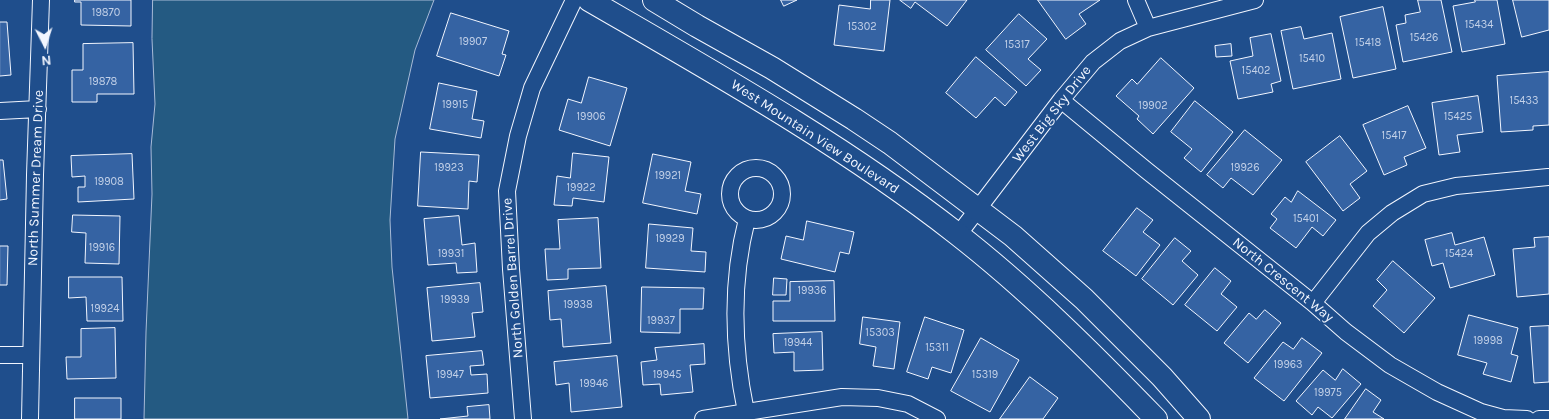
<!DOCTYPE html>
<html>
<head>
<meta charset="utf-8">
<style>
  body { margin:0 }
  #map { position:relative; width:1549px; height:419px; overflow:hidden; background:#1f4e8c; font-family:Karla,sans-serif }
  canvas { display:block }
  .north { position:absolute; left:20px; top:20px; width:50px; height:50px; -webkit-text-stroke:4px #1f4e8c; paint-order:stroke; rotate:175deg; font-size:14px; font-weight:700; line-height:20px; text-align:center; color:#f2f6ff }
  .north::after { content:''; display:block; margin:auto; width:18px; height:22px; background:#f2f6ff; clip-path:polygon(50% 0,100% 100%,50% 72%,0 100%) }
</style>
</head>
<body>
<div id="map">
<canvas width="1549" height="419"></canvas>
<div class="north">N</div>
</div>
<script>
const g = document.querySelector('canvas').getContext('2d');
g.lineJoin = 'round';
function paint(path, color) { g.fillStyle = color; g.fill(path, 'evenodd'); }
function trace(path, color, width, dash) { g.strokeStyle = color; g.lineWidth = width; g.lineCap = dash ? 'butt' : 'round'; g.setLineDash(dash || []); g.stroke(path); }
function write(font, color, halo, rows, align = 'center') {
  g.font = font + ' Karla,sans-serif'; g.lineWidth = 4; g.setLineDash([]); g.textBaseline = 'middle'; g.strokeStyle = halo; g.fillStyle = color; for (const [text, x, y, turn = 0] of rows) {
    g.save(); g.translate(x, y); g.rotate((+turn || 0) * Math.PI / 180); g.textAlign = isNaN(turn) ? turn : align; if (halo) g.strokeText(text, 0, 0); g.fillText(text, 0, 0); g.restore();
  }
}
const green = new Path2D(`
  M153 0H434L415 50 395 139 390 220 392 267 408 419H144L146 332 152 194 151 147 155 104 152 39Z`);
const building = new Path2D(`
  M75 0H131V26L81 25V2H75Z
  M781 0H797L784 6Z
  M871 0H890L884 51 834 45 839 5 870 9Z
  M900 0H967L947 26 915 2 911 8Z
  M1038 0H1100L1079 14 1086 24 1066 39Z
  M1418 0H1441L1452 52 1403 62 1396 25 1406 23 1405 15 1420 12Z
  M1475 0H1497L1505 44 1462 52 1453 6 1475 2Z
  M1513 0H1549V30L1522 37Z
  M1383 7 1396 69 1353 78 1340 17Z
  M451 13 509 31 502 54 506 55 499 76 437 56Z
  M1019 14 1047 39 1028 59 1041 70 1026 86 986 50Z
  M0 22H7L11 75 0 76Z
  M1301 27 1304 39 1332 33 1341 79 1293 89 1281 31Z
  M1271 34 1281 81 1271 84 1273 92 1238 99 1230 61 1253 56 1250 38Z
  M133 43 134 94H97V102H72V70H83V44Z
  M1231 44 1232 56 1216 57 1215 46Z
  M976 57 1017 92 1005 106 995 97 976 118 946 93Z
  M1161 58 1194 88 1153 134 1137 119 1139 116 1116 96 1132 79 1137 84Z
  M1549 72V125L1533 126V130L1501 132 1497 76Z
  M589 77 627 88 610 146 559 130 568 99 581 103Z
  M439 83 477 91 472 119 484 121 481 138 430 129Z
  M1478 96 1483 132 1457 135 1460 152 1439 155 1432 103Z
  M1195 101 1233 132 1201 172 1184 158 1192 149 1171 132Z
  M1408 106 1426 148 1404 157 1407 165 1384 175 1363 125Z
  M1245 130 1282 160 1253 195 1231 178 1223 188 1207 175Z
  M1340 136 1367 171 1350 184 1360 198 1343 211 1306 162Z
  M421 152 479 155 477 182 469 181 468 209 418 206Z
  M573 153 609 157 604 202 573 198 572 206 554 205 557 176 570 178Z
  M132 154 134 199 78 202V187H85V176L72 177 71 156Z
  M653 154 691 162 685 191 701 194 697 214 643 203Z
  M0 160H3L7 199 0 200Z
  M1298 191 1336 220 1323 236 1312 227 1296 248 1270 228 1277 219 1271 214 1285 197 1291 202Z
  M1137 208 1153 220 1143 232 1160 245 1136 276 1103 251Z
  M73 215 120 216 119 264 85 263 86 233 72 232Z
  M459 216 462 245 475 243 477 272 457 273 456 263 428 265 424 219Z
  M598 218 601 268 568 269V279L547 280 545 249H560L558 220Z
  M807 221 854 232 849 254 840 252 835 272 781 259 786 236 803 240Z
  M649 224 693 228 691 251 706 252 705 272 646 268Z
  M1452 233 1455 245 1484 237 1495 275 1450 288 1443 263 1432 266 1425 240Z
  M1549 237V294L1517 297 1513 249 1535 247 1534 238Z
  M1175 238 1191 251 1182 261 1198 275 1173 305 1142 279Z
  M0 246H8L7 285H0Z
  M1393 261 1435 298 1404 333 1373 306 1387 290 1377 280Z
  M1215 268 1231 281 1221 294 1237 307 1217 331 1185 305Z
  M69 277H122L123 321H87L86 297 69 298Z
  M774 278 787 279 786 295H773Z
  M834 281 835 321H773V301H790V282Z
  M480 283 483 312 472 313 475 337 432 341 427 288Z
  M606 286 611 343 563 347 561 319 550 320 548 291Z
  M642 287 704 288 703 309H680V333L641 332Z
  M1265 310 1281 323 1248 363 1224 343 1249 313 1256 319Z
  M1469 315 1518 328 1511 354 1518 356 1511 382 1483 374 1487 363 1458 355Z
  M863 317 900 322 894 369 873 366 876 347 860 344Z
  M925 317 964 330 951 373 932 367 928 379 907 372Z
  M1549 326V382L1534 383 1530 327Z
  M115 328 116 378 67 379 66 357H81V329Z
  M822 332 823 370 794 371V352L774 353 773 334Z
  M981 338 1019 360 990 412 951 391Z
  M1302 338 1322 353 1284 401 1254 378 1283 342 1293 349Z
  M704 344 705 364 690 365 693 392 661 395 660 384 643 385 641 362 657 360 655 348Z
  M482 351 484 365 470 366 471 375 487 374 488 393 430 398 426 356Z
  M617 356 622 407 571 412 569 383 556 385 554 362Z
  M1343 369 1361 384 1332 418 1318 407 1312 415 1296 401 1323 370 1335 380Z
  M1030 377 1058 398 1043 419H1000Z
  M1366 389 1381 400 1373 412 1384 419H1345Z
  M75 398H121V419H75Z
  M489 405 490 419H440L468 416 467 407Z`);
const street = new Path2D(`
  M1136 0 1148 28
  M1061 100 1146 170 1313 303 1346 332 1390 365 1437 392 1481 412 1503 418 1527 419
  M0 111 38 109
  M730 194a26 26 0 1 1 52 0a26 26 0 1 1-52 0Z
  M958 235 1061 100 1093 62 1120 41 1148 28 1255 0
  M1313 303 1368 233 1392 213 1423 194 1456 186 1548 177
  M0 355H31
  M746 412C733 349 731 281 747 219
  M30 419 35 175 41 0
  M523 419 511 269 507 191 518 136 532 88 574 0
  M703 419 842 397 878 398 908 404 937 419
  M1539 419H1549`);
const secondary = new Path2D(`
  M589 0C715 73 842 144 956 233 1028 289 1093 354 1156 419
  M654 0 697 26 772 68 854 119 890 143 1013 236 1084 299 1162 377 1199 419`);
const numberNames = [
  ["19870",106,13],
  ["15434",1479,25],
  ["15302",862,27],
  ["15426",1424,38],
  ["19907",473,42],
  ["15418",1368,43],
  ["15317",1017,45],
  ["15410",1312,59],
  ["15402",1256,71],
  ["19878",103,82],
  ["15433",1524,101],
  ["19915",455,105],
  ["19902",1153,106],
  ["19906",591,117],
  ["15425",1458,117],
  ["15417",1394,136],
  ["19923",449,168],
  ["19926",1245,168],
  ["19921",668,176],
  ["19908",109,182],
  ["19922",581,188],
  ["15401",1306,219],
  ["19929",670,239],
  ["19916",102,248],
  ["19931",451,254],
  ["15424",1459,254],
  ["19936",812,291],
  ["19939",455,300],
  ["19938",578,305],
  ["19924",105,309],
  ["19937",661,321],
  ["15303",880,333],
  ["19998",1488,341],
  ["19944",798,343],
  ["15311",937,348],
  ["19963",1288,365],
  ["19947",450,375],
  ["19945",667,375],
  ["15319",985,375],
  ["19946",594,384],
  ["19975",1328,393]
];
const streetNames = [
  ["West Big Sky Drive",1052,114,-52],
  ["West Mountain View Boulevard",815,137,33],
  ["North Summer Dream Drive",36,178,-88],
  ["North Golden Barrel Drive",513,278,-94],
  ["North Crescent Way",1283,280,39]
];
paint(green, '#245a82');
trace(green, '#a8bbd7', 1);
paint(building, '#3563a3');
trace(building, '#f2f6ff', 1);
trace(street, '#f2f6ff', 18);
trace(secondary, '#f2f6ff', 24);
trace(street, '#1f4e8c', 16);
trace(secondary, '#1f4e8c', 22);
write('11px', '#c3d1e8', null, numberNames);
write('14px', '#f2f6ff', '#1f4e8c', streetNames);
</script>
</body>
</html>
